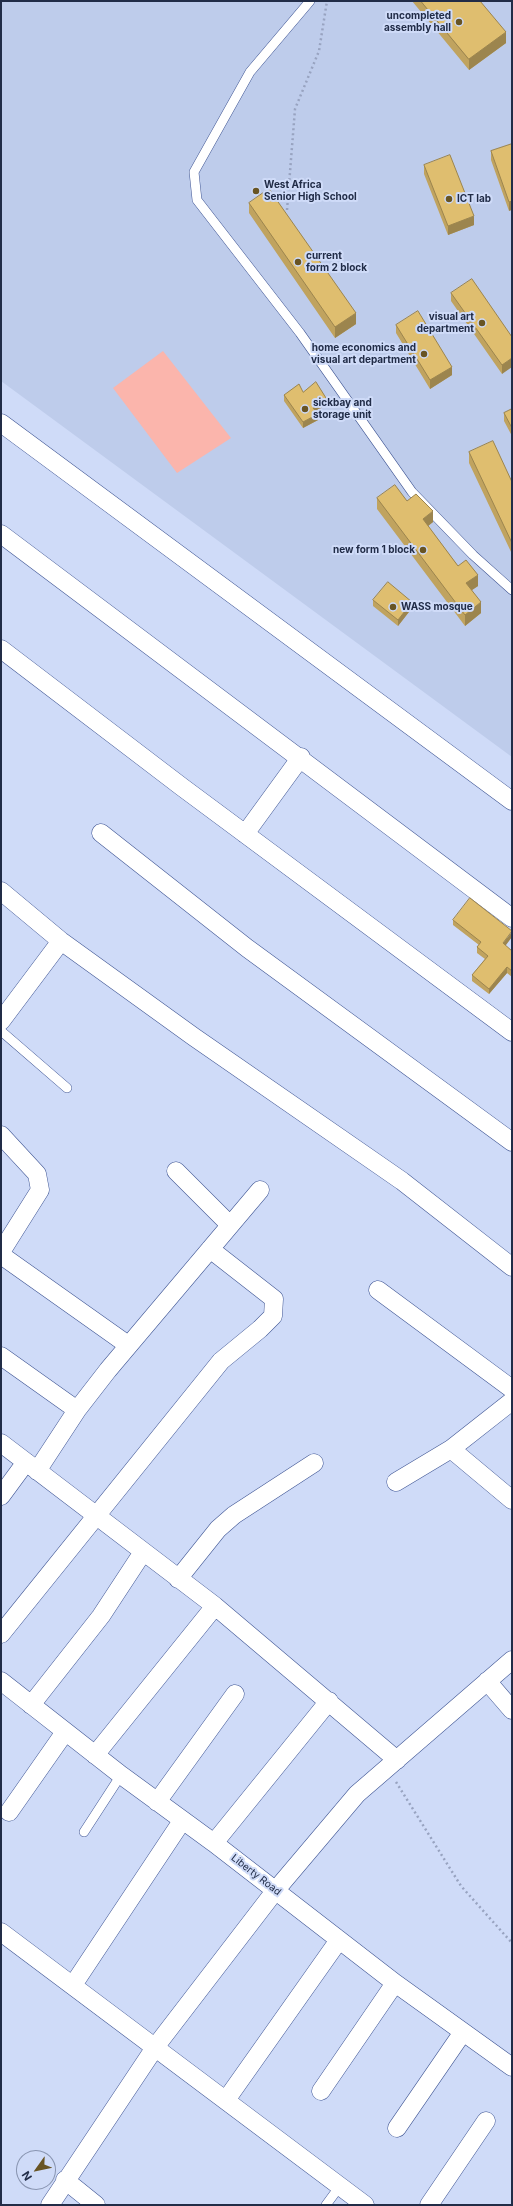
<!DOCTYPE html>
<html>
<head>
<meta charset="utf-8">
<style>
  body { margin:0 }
  #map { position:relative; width:513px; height:2206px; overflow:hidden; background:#cfdbf8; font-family:Inter,sans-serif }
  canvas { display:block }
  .frame { position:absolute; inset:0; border:2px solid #212c47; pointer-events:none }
  .north { position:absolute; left:16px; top:2150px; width:40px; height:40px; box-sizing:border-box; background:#cfdbf8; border:1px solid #8995b1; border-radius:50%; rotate:237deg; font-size:11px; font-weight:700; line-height:16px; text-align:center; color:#212c47 }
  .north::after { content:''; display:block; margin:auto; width:14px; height:18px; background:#685423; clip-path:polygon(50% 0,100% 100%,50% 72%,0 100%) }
</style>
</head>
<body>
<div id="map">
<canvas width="513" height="2206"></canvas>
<div class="frame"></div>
<div class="north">N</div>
</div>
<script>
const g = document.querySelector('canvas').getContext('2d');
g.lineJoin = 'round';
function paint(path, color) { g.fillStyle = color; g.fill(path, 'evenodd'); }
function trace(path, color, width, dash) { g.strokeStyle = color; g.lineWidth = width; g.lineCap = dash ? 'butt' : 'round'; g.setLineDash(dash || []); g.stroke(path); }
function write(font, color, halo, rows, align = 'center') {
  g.font = font + ' Inter,sans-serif'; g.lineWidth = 4; g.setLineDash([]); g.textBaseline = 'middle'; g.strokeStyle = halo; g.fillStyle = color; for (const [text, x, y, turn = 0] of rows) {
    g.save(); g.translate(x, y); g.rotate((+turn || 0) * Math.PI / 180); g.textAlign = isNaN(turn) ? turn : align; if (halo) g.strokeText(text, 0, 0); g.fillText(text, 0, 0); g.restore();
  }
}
const built = new Path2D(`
  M1 1H512V757L1 381Z`);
const green = new Path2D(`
  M163 351 231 438 177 473 113 388Z`);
const path = new Path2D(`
  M287 210 295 109 319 51 327 1
  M396 1782 461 1886 512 1943`);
const lane = new Path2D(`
  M310 1 250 72 194 172 197 200 300 333 412 492 473 555 512 590
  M1 1031 67 1088
  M84 1832 121 1775
  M326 2205 340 2186`);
const street = new Path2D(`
  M1 423 512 801
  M1 534 512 918
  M1 649 182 787 512 1032
  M101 833 247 948 512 1142
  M245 834 301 757
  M1 891 61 941 194 1037 402 1181 512 1267
  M1 1021 61 941
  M1 1135 37 1174 40 1190 1 1252
  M176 1171 229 1224
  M1 1255 128 1345
  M378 1290 512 1389
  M1 1356 77 1410
  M1 1443 215 1606 397 1760
  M451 1449 512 1500
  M37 1471 77 1410 108 1370 260 1190
  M396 1482 451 1449 512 1401
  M1 1496 26 1462
  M178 1579 218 1529 234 1515 314 1463
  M1 1634 221 1361 260 1329 273 1316 274 1299 210 1249
  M1 1681 121 1775 214 1843 395 1983 512 2067
  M487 1681 512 1710
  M31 1705 101 1616 143 1552
  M95 1755 215 1606
  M157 1802 235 1694
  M9 1812 65 1732
  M214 1843 329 1701
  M1 1932 365 2205
  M73 1985 182 1821
  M321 2091 395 1983
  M226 2100 339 1940
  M397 2128 463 2032
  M65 2180 96 2205
  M50 2205 156 2046 275 1891 357 1794 512 1660
  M429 2205 486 2121`);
const wall = new Path2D(`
  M412 1H480L506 43 469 70Z
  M512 144 509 211 491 160V151Z
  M424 165 474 225 448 235 424 174Z
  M249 203 356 324 335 338 249 213Z
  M451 293 512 337 502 374 451 301Z
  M396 325 452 375 430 389 396 333Z
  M303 392 326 404 316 412 318 420 303 428 284 401V395Z
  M512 409V436L504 421V413Z
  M469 452 512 482V554L469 463Z
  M377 498 407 501 433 522 428 526 458 566 478 586 472 590 481 613 465 626 377 509Z
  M373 600 412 608 398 626 373 606Z
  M453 920 505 945 512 951V977L507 973 489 994 472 981V975L485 959 477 953V947L479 945 453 925Z`);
const shadedWall = new Path2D(`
  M506 32V43L469 70V59Z
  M512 201V210L509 211V202Z
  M474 216V225L448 235V226Z
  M356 313V324L335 338V327Z
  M512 358V367L502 374V365Z
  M452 367V375L430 389V380Z
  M326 398V404L313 414V408Z
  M318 414V420L303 428V422Z
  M433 511V522L423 530V519Z
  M478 575V586L466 594V583Z
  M412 602V608L398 626V620Z
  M481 602V613L465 626V615Z
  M512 932V937L503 949V943Z
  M507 967V973L489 994V989Z`);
const building = new Path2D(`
  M421 1H480L506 32 469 59Z
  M512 144V201L509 202 491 151Z
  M450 155 474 216 448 226 424 165Z
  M269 189 356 313 335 327 249 203Z
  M472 279 512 337V358L502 365 451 293Z
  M418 311 452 367 430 380 396 325Z
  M316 382 326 398 313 408 318 414 303 422 284 395 299 384 303 392Z
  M512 409V428L504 413Z
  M493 441 512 482V543L469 452Z
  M395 485 407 501 416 494 433 511 423 519 458 566 466 560 478 575 466 583 481 602 465 615 377 498Z
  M388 582 412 602 398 620 373 600Z
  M470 898 512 931 503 943 512 951V971L507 967 489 989 472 975 488 956 477 947 481 942 453 920Z`);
const markers = [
  [459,22,4,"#685423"],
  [256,191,4,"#685423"],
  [449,199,4,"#685423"],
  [298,262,4,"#685423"],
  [482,323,4,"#685423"],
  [424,354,4,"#685423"],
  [305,409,4,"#685423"],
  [423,550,4,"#685423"],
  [393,607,4,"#685423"]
];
const poiNames = [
  ["uncompleted",451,16,"right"],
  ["assembly hall",451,28,"right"],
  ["West Africa",264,185],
  ["Senior High School",264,197],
  ["ICT lab",457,199],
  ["current",306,256],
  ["form 2 block",306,268],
  ["visual art",474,317,"right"],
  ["department",474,329,"right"],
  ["home economics and",416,348,"right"],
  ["visual art department",416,360,"right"],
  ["sickbay and",313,403],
  ["storage unit",313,415],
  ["new form 1 block",415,550,"right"],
  ["WASS mosque",401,607]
];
const streetNames = [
  ["Liberty Road",256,1875,38]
];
paint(built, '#becceb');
paint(green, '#fbb5ac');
trace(lane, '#405694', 10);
trace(street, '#405694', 19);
trace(path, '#98a3c0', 2.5, [2, 3]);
trace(lane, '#fff', 9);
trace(street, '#fff', 18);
paint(wall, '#c0a35f');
paint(shadedWall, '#9c854e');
paint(building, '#dfbe6f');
trace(building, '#9c854e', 1);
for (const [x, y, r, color] of markers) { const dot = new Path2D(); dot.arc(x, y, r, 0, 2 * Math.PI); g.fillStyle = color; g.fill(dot); trace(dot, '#cfdbf8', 1.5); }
write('bold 10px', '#212c47', '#cfdbf8', poiNames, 'left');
write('10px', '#212c47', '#cfdbf8', streetNames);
</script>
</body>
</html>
